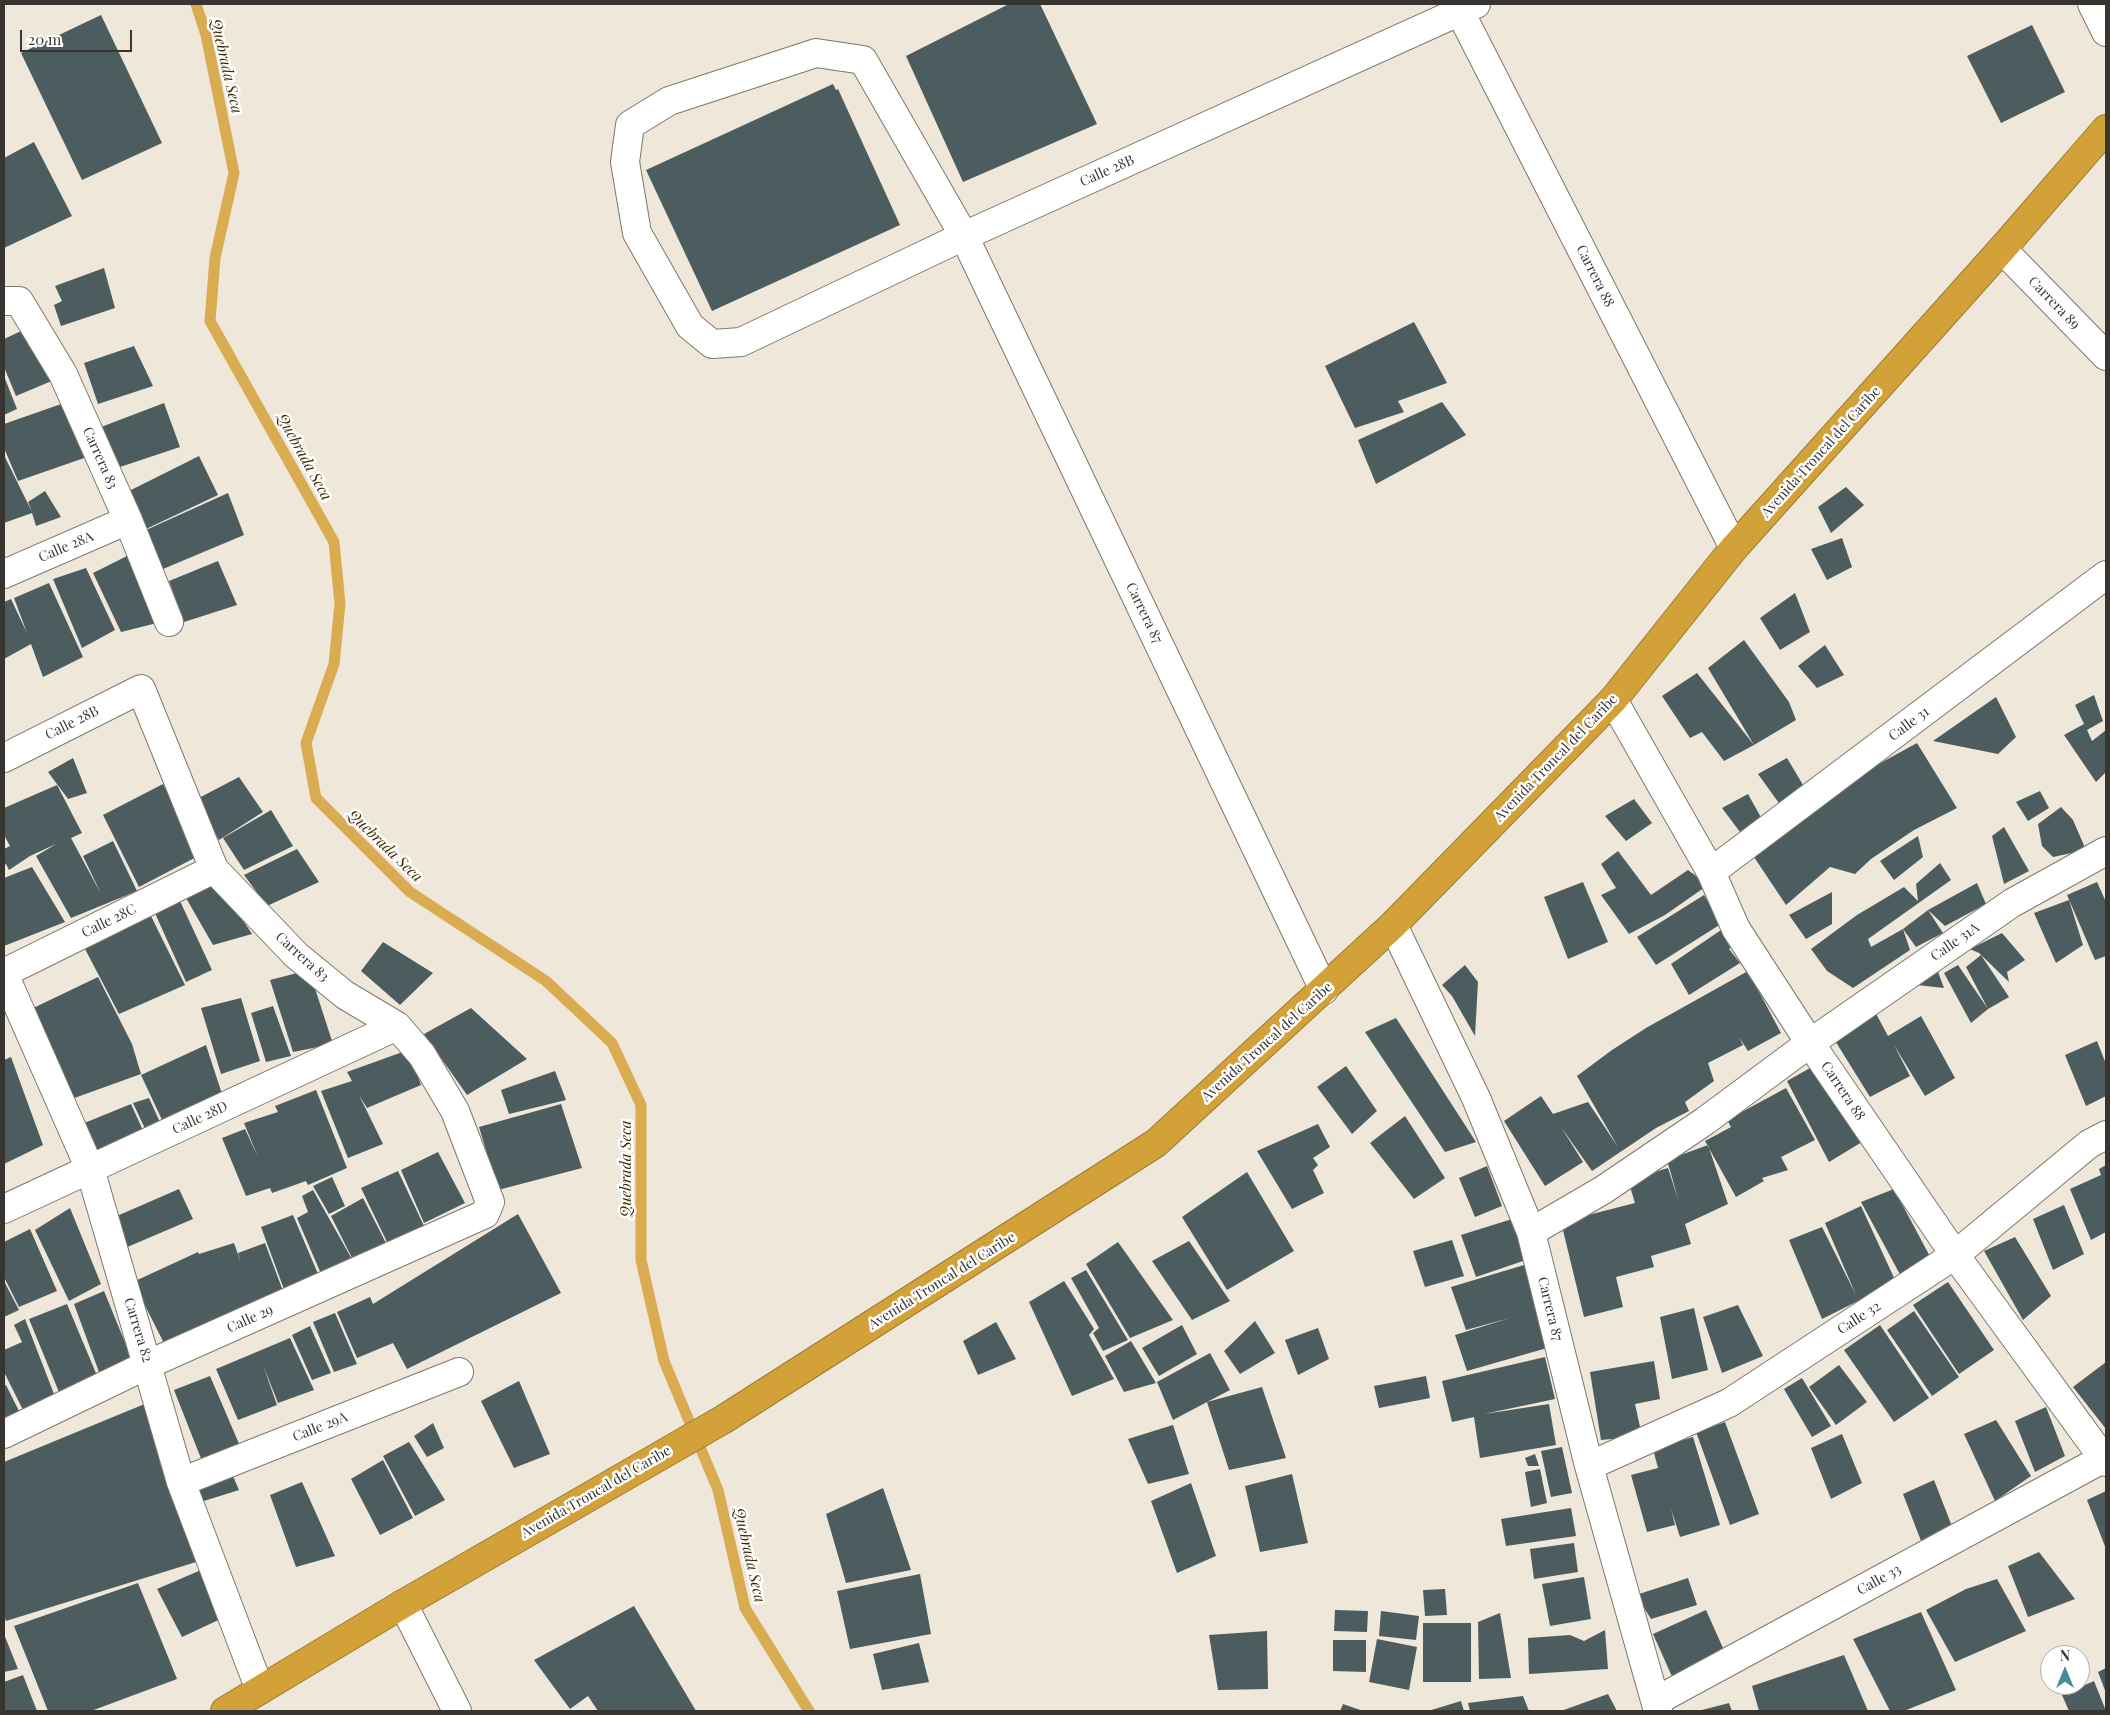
<!DOCTYPE html>
<html>
<head>
<meta charset="utf-8">
<style>
  body { margin:0 }
  #map { position:relative; width:2110px; height:1715px; overflow:hidden; background:#eee7da; font-family:"Playfair Display",serif }
  canvas { display:block }
  .frame { position:absolute; inset:0; border:5px solid #383530; pointer-events:none }
  .north { position:absolute; left:2040px; top:1645px; width:50px; height:50px; box-sizing:border-box; background:#fff; border:1px solid #afaeac; border-radius:50%; rotate:0deg; font-size:14px; font-weight:700; line-height:20px; text-align:center; color:#383530 }
  .north::after { content:''; display:block; margin:auto; width:18px; height:22px; background:#468c96; clip-path:polygon(50% 0,100% 100%,50% 72%,0 100%) }
  .scale { position:absolute; left:20px; top:30px; width:112px; height:22px; box-sizing:border-box; border:2px solid #383530; border-top:0; padding-left:6px; font-size:15px; line-height:18px; white-space:nowrap; color:#383530; -webkit-text-stroke:4px #fff; paint-order:stroke }
</style>
</head>
<body>
<div id="map">
<canvas width="2110" height="1715"></canvas>
<div class="frame"></div>
<div class="north">N</div>
<div class="scale">20 m</div>
</div>
<script>
const g = document.querySelector('canvas').getContext('2d');
g.lineJoin = 'round';
function trace(path, color, width, dash) { g.strokeStyle = color; g.lineWidth = width; g.lineCap = dash ? 'butt' : 'round'; g.setLineDash(dash || []); g.stroke(path); }
function paint(path, color) { g.fillStyle = color; g.fill(path, 'evenodd'); }
function write(font, color, halo, rows, align = 'center') {
  g.font = font + ' "Playfair Display",serif'; g.lineWidth = 5; g.setLineDash([]); g.textBaseline = 'middle'; g.strokeStyle = halo; g.fillStyle = color; for (const [text, x, y, turn = 0] of rows) {
    g.save(); g.translate(x, y); g.rotate((+turn || 0) * Math.PI / 180); g.textAlign = isNaN(turn) ? turn : align; if (halo) g.strokeText(text, 0, 0); g.fillText(text, 0, 0); g.restore();
  }
}
const stream = new Path2D(`
  M196 4 206 35 234 173 215 258 210 321 334 542 340 604 334 664 306 743 316 798 410 892 546 981 612 1043 641 1105V1260L664 1361 718 1490 745 1608 809 1711`);
const building = new Path2D(`
  M1009 4H1040L1097 124 963 182 906 56Z
  M101 15 162 143 82 180 21 53Z
  M2032 25 2065 92 2001 123 1967 56Z
  M833 84 836 90 838 89 900 225 712 311 646 170Z
  M34 142 72 216 4 248V158Z
  M104 268 115 308 61 326 54 305 62 301 55 286Z
  M1414 322 1447 383 1398 401 1404 412 1355 428 1325 366Z
  M32 326 54 380 16 396 4 367V339Z
  M134 346 153 386 98 404 84 363Z
  M4 376 17 409 4 415Z
  M1442 402 1466 435 1376 484 1358 440Z
  M64 403 87 457 18 481 4 448V424Z
  M164 403 180 447 117 468 101 427Z
  M4 455 32 512 28 502 45 491 61 517 36 526 32 513 4 523Z
  M199 456 218 495 146 529 127 492Z
  M1846 487 1864 505 1831 533 1818 507Z
  M228 493 244 535 163 569 146 530Z
  M1842 538 1852 567 1827 580 1811 549Z
  M135 552 161 622 121 632 93 573Z
  M218 561 237 605 184 622 169 581Z
  M86 568 115 630 82 648 53 579Z
  M49 583 83 657 43 677 31 644 4 659V602L11 599 27 633 14 598Z
  M1795 593 1810 632 1780 650 1760 618Z
  M1744 640 1789 702 1796 720 1754 745 1708 668Z
  M1825 645 1844 675 1817 688 1798 666Z
  M1697 673 1754 745 1724 761 1702 732 1690 738 1662 696Z
  M2094 695 2103 721 2087 730 2092 741 2106 730V772L2096 782 2064 735 2084 724 2075 705Z
  M1996 697 2016 737 1998 754 1933 741Z
  M1917 743 1957 808 1914 830 1871 859 1855 874 1830 867 1786 905 1750 851 1834 797 1875 766Z
  M73 758 87 793 68 799 48 772Z
  M1787 758 1806 790 1786 813 1758 774Z
  M239 777 263 812 219 840 195 800Z
  M163 784 202 854 139 887 103 815Z
  M57 785 82 833 71 838 101 894 83 856 113 841 137 891 71 918 36 856 56 844 30 856 9 870 6 864 4 865V849L10 846 4 835V808Z
  M2040 791 2049 808 2028 821 2016 802Z
  M1748 794 1763 821 1743 836 1722 808Z
  M1634 799 1652 823 1626 841 1605 816Z
  M2061 807 2073 820 2086 850 2053 857 2042 846 2038 824Z
  M271 810 293 846 244 870 223 838Z
  M2004 827 2029 871 2004 884 1992 836Z
  M1918 836 1923 857 1894 880 1880 861Z
  M297 849 319 882 267 906 244 875Z
  M1618 851 1651 895 1688 870 1708 885 1665 915 1629 934 1601 895 1616 888 1601 864Z
  M1940 863 1951 880 1868 939 1871 947 1903 929 1928 910 1943 933 1916 947 1903 929 1910 950 1853 988 1827 971 1811 949 1857 915 1904 887 1918 901 1916 884Z
  M32 867 65 922 4 946V878Z
  M218 882 252 934 213 945 186 898Z
  M1583 882 1608 942 1568 959 1544 897Z
  M2097 882 2106 902V956L2095 960 2067 895Z
  M1977 883 1986 904 1945 926 1928 910Z
  M1832 892V924L1806 939 1789 915Z
  M1704 895 1721 924 1656 965 1637 937Z
  M2069 900 2083 945 2056 963 2034 913Z
  M180 901 212 970 186 982 154 911Z
  M150 914 185 985 119 1014 84 947Z
  M1724 928 1736 942 1729 949 1740 963 1689 995 1671 964Z
  M2002 933 2025 960 2007 972 2009 982 1979 953 1970 949Z
  M383 942 433 973 400 1005 361 971Z
  M1981 955 2009 997 1988 1009 1971 1023 1944 973 1958 965 1988 1009 1966 967Z
  M1465 965 1478 982 1475 1036 1452 996 1442 985Z
  M1937 969 1944 988 1908 984Z
  M309 970 333 1044 293 1052 270 980Z
  M1748 971 1781 1033 1748 1051 1739 1037 1743 1045 1708 1063 1714 1081 1685 1102 1689 1111 1656 1128 1592 1171 1561 1127 1583 1162 1545 1186 1504 1121 1541 1096 1553 1114 1588 1102 1618 1147 1577 1076 1612 1050 1646 1028Z
  M98 977 132 1044 141 1074 66 1101 27 1011Z
  M241 998 260 1061 221 1074 201 1008Z
  M273 1006 291 1056 266 1062 251 1013Z
  M471 1008 527 1059 467 1095 424 1034Z
  M1873 1008 1888 1036 1921 1016 1955 1078 1925 1096 1894 1045 1910 1076 1870 1097 1829 1031Z
  M1396 1018 1476 1142 1445 1152 1365 1032Z
  M2097 1041 2106 1064V1096L2086 1106 2065 1055Z
  M206 1045 223 1097 163 1122 141 1075Z
  M408 1050 421 1085 367 1108 359 1095 383 1144 348 1158 321 1091 352 1081 347 1072Z
  M11 1057 43 1145 4 1164V1060Z
  M1819 1063 1862 1142 1829 1162 1787 1081Z
  M1346 1066 1377 1111 1352 1134 1317 1087Z
  M555 1071 566 1100 509 1114 501 1090Z
  M1786 1088 1815 1140 1781 1157 1788 1170 1762 1178 1764 1181 1736 1197 1705 1141 1731 1127 1727 1120Z
  M316 1090 347 1168 308 1185 306 1181 272 1193 270 1188 246 1196 222 1138 245 1129 258 1157 244 1123 278 1112 275 1106Z
  M149 1098 163 1129 147 1133 133 1103Z
  M131 1104 146 1137 95 1160 77 1126Z
  M561 1104 582 1168 498 1190 479 1127Z
  M1405 1116 1445 1178 1414 1199 1370 1143Z
  M1318 1124 1330 1147 1313 1158 1318 1165 1313 1170 1324 1193 1292 1209 1257 1151Z
  M1708 1145 1728 1204 1685 1224 1691 1244 1651 1256 1654 1267 1616 1277 1623 1307 1584 1317 1561 1222 1635 1203 1628 1180 1668 1168 1679 1202 1667 1160Z
  M438 1152 465 1203 424 1223 401 1170Z
  M2106 1165V1232L2091 1240 2070 1189 2101 1175 2099 1169Z
  M1487 1166 1502 1206 1475 1217 1459 1178Z
  M398 1171 425 1228 387 1242 361 1188Z
  M1247 1172 1294 1251 1227 1290 1182 1217Z
  M332 1177 345 1206 329 1214 313 1186Z
  M179 1189 193 1219 125 1248 110 1219Z
  M1894 1189 1934 1264 1903 1280 1861 1202Z
  M313 1190 353 1261 322 1276 297 1218 308 1212 302 1196Z
  M363 1198 386 1243 353 1260 331 1216Z
  M2064 1205 2084 1254 2053 1270 2033 1219Z
  M1861 1206 1895 1280 1858 1301 1822 1319 1789 1240 1822 1227 1856 1295 1825 1223Z
  M70 1208 101 1284 69 1301 35 1230Z
  M518 1214 561 1293 407 1369 393 1343 357 1358 337 1312 370 1297 373 1304Z
  M293 1215 321 1281 285 1292 261 1227Z
  M1512 1219 1526 1260 1476 1277 1461 1235Z
  M30 1229 57 1291 19 1307 4 1277V1242Z
  M2015 1237 2051 1296 2023 1320 1984 1251Z
  M1452 1240 1464 1276 1425 1287 1413 1251Z
  M1189 1241 1230 1301 1192 1320 1152 1261Z
  M1118 1242 1173 1320 1130 1338 1086 1264Z
  M234 1243 241 1263 238 1253 265 1243 286 1299 169 1353 133 1282 198 1252 199 1254Z
  M1534 1262 1547 1348 1467 1371 1455 1335 1510 1318 1466 1330 1451 1287Z
  M1086 1270 1128 1340 1103 1351 1093 1333 1099 1328 1071 1278Z
  M4 1281 19 1310 4 1317Z
  M1064 1281 1094 1329 1089 1335 1114 1379 1072 1396 1029 1302Z
  M1948 1282 1994 1350 1959 1374 1913 1305Z
  M104 1291 131 1357 99 1372 74 1304Z
  M67 1304 98 1378 61 1397 29 1319Z
  M1738 1305 1763 1356 1722 1373 1703 1317Z
  M1694 1308 1708 1370 1672 1379 1660 1317Z
  M1914 1311 1959 1377 1932 1396 1887 1330Z
  M335 1313 357 1364 334 1372 313 1322Z
  M25 1319 54 1394 23 1410 4 1372V1350L22 1342 14 1325Z
  M1255 1321 1275 1353 1240 1374 1224 1351Z
  M996 1322 1016 1359 978 1375 963 1341Z
  M1182 1325 1197 1354 1159 1376 1142 1348Z
  M1880 1325 1929 1398 1894 1422 1844 1350Z
  M310 1326 331 1373 312 1380 292 1335Z
  M1318 1328 1329 1359 1298 1375 1285 1340Z
  M290 1338 314 1390 278 1403 263 1365 277 1405 238 1420 216 1369Z
  M1131 1341 1156 1383 1124 1392 1105 1356Z
  M1210 1353 1230 1390 1207 1402 1262 1387 1286 1458 1229 1470 1207 1402 1173 1420 1157 1382Z
  M1545 1357 1555 1399 1484 1414 1549 1404 1556 1445 1480 1458 1474 1417 1452 1422 1442 1381Z
  M1654 1361 1660 1399 1635 1404 1642 1436 1601 1440 1590 1372Z
  M2106 1362V1429L2073 1387Z
  M1839 1365 1867 1402 1836 1425 1809 1387Z
  M210 1376 240 1446 202 1461 174 1390Z
  M1426 1376 1430 1398 1379 1408 1374 1386Z
  M1802 1378 1831 1426 1812 1437 1784 1389Z
  M519 1381 550 1454 514 1468 481 1401Z
  M6 1385 20 1413 4 1420V1386Z
  M147 1403 196 1562 6 1621 4 1616V1462Z
  M2046 1407 2065 1456 2035 1472 2015 1421Z
  M1996 1420 2031 1476 1995 1501 1964 1434Z
  M1725 1422 1759 1514 1730 1525 1696 1432Z
  M433 1423 444 1448 427 1457 414 1436Z
  M1173 1425 1189 1474 1148 1484 1128 1439Z
  M1842 1434 1862 1483 1831 1499 1811 1448Z
  M1693 1437 1720 1525 1680 1537 1671 1509 1675 1525 1647 1532 1631 1475 1658 1468 1653 1449Z
  M409 1442 445 1500 415 1516 383 1456Z
  M1562 1447 1572 1493 1551 1497 1541 1451Z
  M1535 1454 1539 1466H1528L1525 1458Z
  M383 1460 413 1518 380 1535 351 1479Z
  M229 1467 239 1490 191 1505 183 1483Z
  M1540 1469 1547 1503 1531 1507 1525 1472Z
  M1292 1474 1308 1543 1260 1552 1245 1486Z
  M1934 1480 1953 1529 1923 1546 1903 1494Z
  M302 1482 335 1556 296 1567 270 1495Z
  M1191 1483 1216 1556 1177 1573 1151 1501Z
  M883 1488 911 1570 846 1583 826 1514Z
  M2106 1491V1549L2087 1500Z
  M1571 1508 1576 1536 1506 1546 1501 1519Z
  M1574 1543 1578 1572 1534 1579 1530 1549Z
  M2039 1552 2075 1599 2028 1617 2008 1566Z
  M201 1570 225 1617 182 1637 157 1589Z
  M920 1574 931 1634 850 1649 837 1591Z
  M1584 1577 1591 1619 1550 1626 1542 1584Z
  M1688 1578 1697 1605 1651 1619 1636 1595Z
  M1997 1579 2026 1631 1955 1662 1926 1610 1966 1589Z
  M138 1583 177 1679 91 1711H48L14 1626Z
  M1445 1589 1447 1615 1425 1616 1423 1590Z
  M634 1606 696 1711H598L588 1696 570 1709 534 1660Z
  M1335 1610 1368 1611 1367 1632 1334 1631Z
  M1706 1610 1727 1657 1674 1681 1653 1634Z
  M1381 1611 1419 1616 1416 1640 1379 1636Z
  M1921 1612 1956 1690 1904 1711H1890L1853 1639Z
  M1500 1613 1511 1678 1479 1679 1478 1622Z
  M1423 1623H1471V1682H1423Z
  M1605 1630 1608 1669 1529 1674 1528 1638 1570 1635 1584 1641Z
  M1267 1631 1268 1689 1218 1690 1209 1635Z
  M4 1634 18 1669 4 1672Z
  M1377 1639 1417 1647 1409 1690 1369 1682Z
  M1333 1640H1366V1672L1333 1671Z
  M919 1643 929 1682 882 1690 873 1654Z
  M1844 1655 1868 1711H1759L1752 1686Z
  M2106 1668V1693L2098 1672Z
  M23 1675 37 1711H4V1682Z
  M2094 1681 2106 1711H2069L2062 1695Z
  M1608 1694 1617 1711H1561Z
  M1523 1696 1529 1711H1470L1468 1703Z
  M1461 1701 1464 1711H1428Z
  M1729 1703 1732 1711H1698Z
  M1343 1704 1363 1711H1340Z`);
const street = new Path2D(`
  M1456 4 1734 548
  M2092 4 2106 32
  M2002 249 2106 356
  M4 301H19L63 374 128 520 169 622
  M4 574 128 520
  M1613 700 1711 872 1736 929 1810 1043 1955 1255 2106 1462
  M4 758 141 689 214 869 296 955 345 995 397 1026 422 1055 455 1111 490 1202 485 1214 149 1364 4 1434
  M1711 872 2106 575
  M1393 925 1476 1098 1531 1232 1589 1466 1658 1711
  M4 973 214 869
  M4 974 90 1169 181 1482 260 1690
  M1324 990 964 236 863 60 816 53 669 101 630 125 625 162 637 233 690 326 712 344 741 342 964 236 1476 4
  M4 1209 397 1026
  M1531 1232 1603 1190 1705 1121 1810 1043 2012 903 2106 851
  M1589 1466 1729 1403 1955 1255 2089 1144 2106 1135
  M181 1482 459 1372
  M403 1604 457 1711
  M1656 1701 2106 1457`);
const highway = new Path2D(`
  M225 1711 403 1604 724 1419 1156 1143 1393 925 1613 700 1734 548 2002 249 2106 129`);
const streetNames = [
  ["Calle 28B",1107,171,-24],
  ["Carrera 88",1595,276,63],
  ["Carrera 89",2054,303,46],
  ["Avenida Troncal del Caribe",1821,452,-48],
  ["Carrera 83",100,458,66],
  ["Calle 28A",66,547,-23],
  ["Carrera 87",1144,613,64],
  ["Calle 28B",72,723,-27],
  ["Calle 31",1909,724,-37],
  ["Avenida Troncal del Caribe",1556,758,-46],
  ["Calle 28C",109,921,-26],
  ["Calle 31A",1955,942,-35],
  ["Carrera 83",302,957,42],
  ["Avenida Troncal del Caribe",1267,1042,-42],
  ["Carrera 88",1843,1091,56],
  ["Calle 28D",200,1118,-25],
  ["Avenida Troncal del Caribe",942,1281,-32],
  ["Carrera 87",1550,1309,76],
  ["Calle 32",1859,1318,-33],
  ["Calle 29",250,1319,-24],
  ["Carrera 82",138,1330,73],
  ["Calle 29A",320,1427,-22],
  ["Avenida Troncal del Caribe",596,1492,-30],
  ["Calle 33",1879,1580,-29]
];
const waterNames = [
  ["Quebrada Seca",226,66,77],
  ["Quebrada Seca",304,457,61],
  ["Quebrada Seca",385,846,44],
  ["Quebrada Seca",626,1169,-90],
  ["Quebrada Seca",749,1555,77]
];
trace(stream, '#d9ac51', 11);
paint(building, '#4d5d5f');
trace(street, '#7e786c', 30);
trace(highway, '#9c7c35', 30);
trace(street, '#fff', 28);
trace(highway, '#d2a238', 28);
write('14px', '#383530', '#fff', streetNames);
write('italic 15px', '#3d2b02', '#fff', waterNames);
</script>
</body>
</html>
